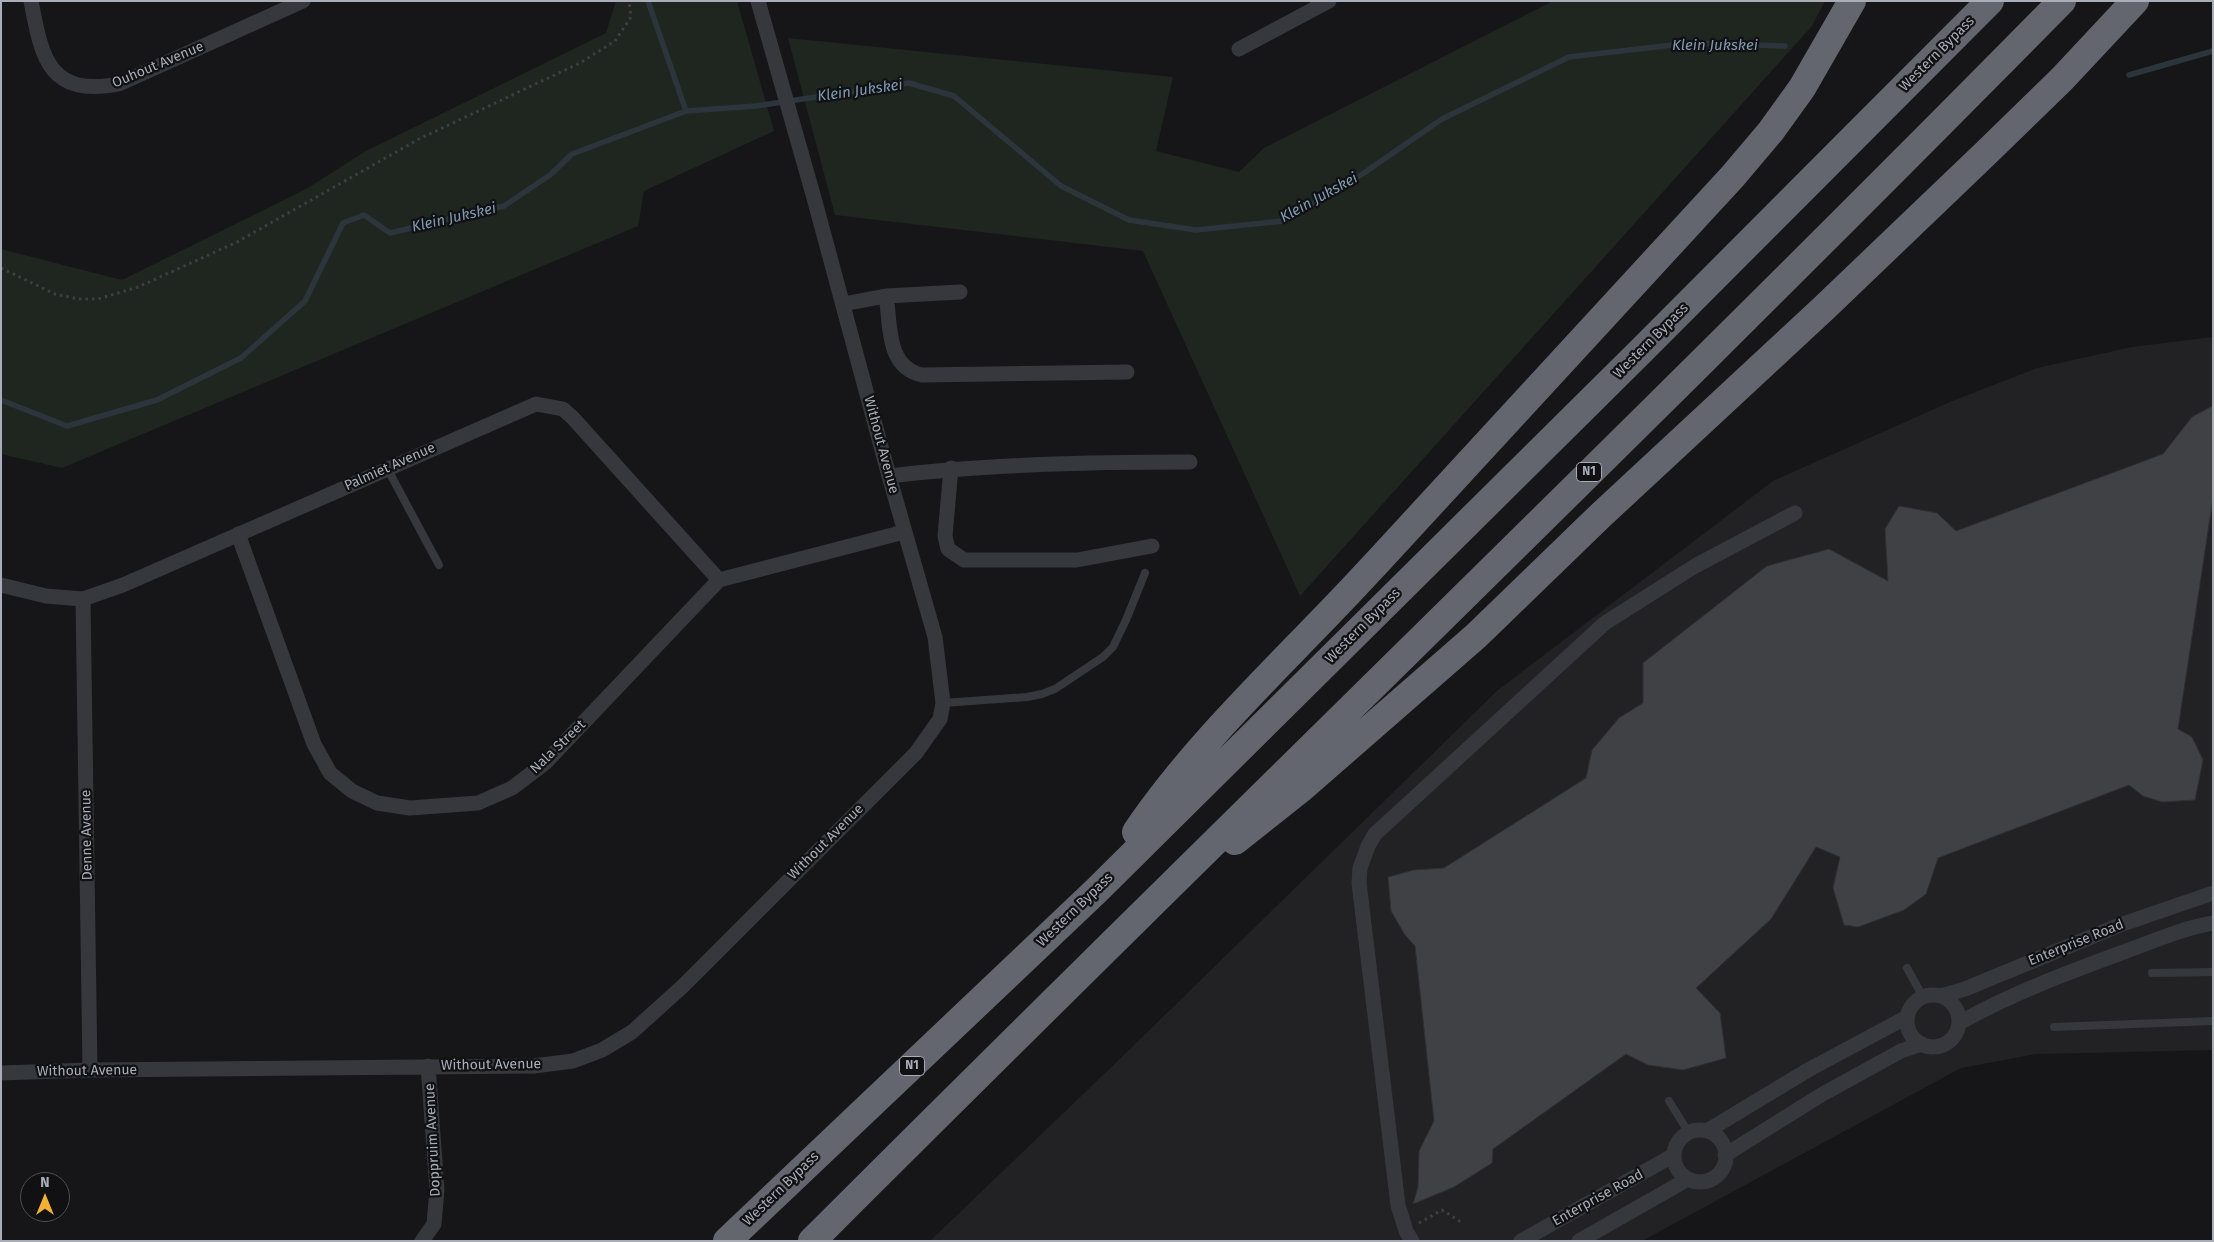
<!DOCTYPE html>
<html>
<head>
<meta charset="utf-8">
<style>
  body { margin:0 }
  #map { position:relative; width:2214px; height:1242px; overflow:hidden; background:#161618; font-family:"Fira Sans",sans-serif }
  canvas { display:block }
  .frame { position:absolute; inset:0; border:2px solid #a8adb8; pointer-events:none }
  .north { position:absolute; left:20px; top:1172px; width:50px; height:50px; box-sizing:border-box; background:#111113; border:1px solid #4d4f55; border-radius:50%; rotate:0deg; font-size:14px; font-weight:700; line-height:20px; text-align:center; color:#a8adb8 }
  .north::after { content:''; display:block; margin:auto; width:18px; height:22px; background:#f2b134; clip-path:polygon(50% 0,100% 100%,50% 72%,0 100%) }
</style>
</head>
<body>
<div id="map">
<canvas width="2214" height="1242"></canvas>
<div class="frame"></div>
<div class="north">N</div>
</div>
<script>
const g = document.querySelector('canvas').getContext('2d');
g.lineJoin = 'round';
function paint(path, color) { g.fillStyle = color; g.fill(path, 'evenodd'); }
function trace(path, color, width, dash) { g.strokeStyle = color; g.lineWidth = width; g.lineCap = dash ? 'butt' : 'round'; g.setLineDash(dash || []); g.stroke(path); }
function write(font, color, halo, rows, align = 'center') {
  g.font = font + ' "Fira Sans",sans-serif'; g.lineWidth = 4.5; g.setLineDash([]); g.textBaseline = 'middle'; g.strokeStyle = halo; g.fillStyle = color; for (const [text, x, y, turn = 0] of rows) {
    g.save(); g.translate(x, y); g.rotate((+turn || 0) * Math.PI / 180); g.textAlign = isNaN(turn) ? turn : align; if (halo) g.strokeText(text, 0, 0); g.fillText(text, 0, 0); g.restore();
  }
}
const built = new Path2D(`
  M2213 337V1050L2036 1054 1961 1068 1642 1241H930L1127 1052 1498 690 1773 481 1950 402 2037 368 2132 347Z`);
const green = new Path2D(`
  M616 1H737L774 131 644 191 638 226 62 468 1 454V249L122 280 306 189 366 151 606 33Z
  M1553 1H1825L1812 26 1300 596 1143 251 835 215 788 38 1173 77 1156 151 1239 172 1264 148Z`);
const stream = new Path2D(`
  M648 1 686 111
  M2129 75 2213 51
  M1 400 67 426 157 400 241 358 305 301 343 223 364 215 390 233 504 206 550 175 572 154 686 111 756 106 909 83 954 96 1061 186 1129 220 1196 230 1283 221 1361 175 1442 119 1569 57 1690 43 1785 46`);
const building = new Path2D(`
  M2213 406V498L2178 729 2192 737 2203 760 2195 800 2162 802 2143 796 2129 785 1938 858 1926 894 1904 910 1858 927 1844 925 1833 888 1840 857 1816 847 1771 919 1696 988 1720 1013 1726 1058 1683 1070 1648 1065 1626 1054 1493 1149 1492 1163 1454 1187 1413 1204 1418 1187 1419 1151 1434 1121 1415 946 1405 935 1391 911 1388 877 1414 870 1444 868 1586 778 1592 750 1619 718 1643 703V663L1767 566 1829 549 1888 581 1885 529 1899 506 1937 513 1956 531 2163 454 2192 417Z`);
const path = new Path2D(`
  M1 268 55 294 79 299H98L138 287 237 242 419 139 580 63 615 41 631 17 629 1
  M1419 1223 1442 1210 1461 1222`);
const service = new Path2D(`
  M387 468 439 565
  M943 703 1027 697 1042 694 1055 689 1103 657 1113 647 1126 620 1145 573
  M1907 968 1923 997
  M2152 973 2213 972
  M2054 1027 2213 1021
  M1669 1101 1689 1133`);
const minor = new Path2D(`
  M31 1C42 59 49 97 119 84L303 1
  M1239 49 1329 1
  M886 296 960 292
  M843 304 886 296C891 326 886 367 922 375L1127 372
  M951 468 945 536 948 549 964 560H1077L1152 546
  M889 476C989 464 1090 462 1190 462
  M238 534 314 744 330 773 352 791 377 803 410 808 478 803 512 788 545 763 719 580 904 532
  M1 585 46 596 83 599 123 585 536 404 563 409 573 418 719 580
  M83 599 90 1070
  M1907 1021a26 26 0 1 1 52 0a26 26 0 1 1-52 0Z
  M1941 996 1965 989 2120 925 2213 893
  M1959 1023C2012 993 2072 971 2129 950 2156 940 2184 928 2213 923
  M1 1073 90 1070 534 1066 573 1061 602 1050 632 1032 683 986 916 753 940 719 943 703 935 637 889 476 814 198 758 1
  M1674 1156a26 26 0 1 1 52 0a26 26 0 1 1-52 0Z
  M1707 1131 1808 1070 1907 1017
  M1725 1155 1821 1095 1901 1051 1922 1044
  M422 1241 434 1224 437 1190 428 1066
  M1412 1241 1406 1231 1398 1205 1359 883 1360 868 1368 846 1375 834 1605 623 1695 566 1795 513
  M1521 1241 1674 1155
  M1579 1241 1688 1179`);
const motorway = new Path2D(`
  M1136 832C1196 743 1282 664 1355 586 1482 450 1608 313 1733 176L1771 131 1802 88 1852 1
  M1235 841 1303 787 1476 636 1600 516 1824 308 1987 152 2062 79 2135 1
  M727 1241 1096 891 1641 351 1990 1
  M812 1241C1227 826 1650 419 2062 1`);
const shields = [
  [1589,472,25],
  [912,1066,25]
];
const shieldNames = [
  ["N1",1589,472],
  ["N1",912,1066]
];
const streetNames = [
  ["Western Bypass",1937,54,-45],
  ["Ouhout Avenue",158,65,-23],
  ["Western Bypass",1651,341,-45],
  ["Without Avenue",881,445,75],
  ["Palmiet Avenue",390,467,-24],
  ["Western Bypass",1363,626,-45],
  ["Nala Street",558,747,-44],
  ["Denne Avenue",87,835,-91],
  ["Without Avenue",826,842,-45],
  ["Western Bypass",1075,910,-44],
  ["Enterprise Road",2076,943,-22],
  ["Without Avenue",491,1065,-1],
  ["Without Avenue",87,1071,-1],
  ["Doppruim Avenue",433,1140,-93],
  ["Western Bypass",781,1189,-44],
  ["Enterprise Road",1598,1198,-29]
];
const waterNames = [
  ["Klein Jukskei",1715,46],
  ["Klein Jukskei",860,91,-8],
  ["Klein Jukskei",1319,198,-29],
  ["Klein Jukskei",454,218,-13]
];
paint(built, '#222225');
paint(green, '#1e261f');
trace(stream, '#2c353c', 5.5);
paint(building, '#404145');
trace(building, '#303034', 1);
trace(path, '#3d3f44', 3, [2.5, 4]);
trace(service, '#37383d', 8);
trace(minor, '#37383d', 15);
trace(motorway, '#63666e', 28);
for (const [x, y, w] of shields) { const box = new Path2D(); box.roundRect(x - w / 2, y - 9.5, w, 19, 4); g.fillStyle = '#111113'; g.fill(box); trace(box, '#a8adb8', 1); }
write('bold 12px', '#a8adb8', null, shieldNames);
write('14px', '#a8adb8', '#111113', streetNames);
write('italic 15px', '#7f9bb3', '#111113', waterNames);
</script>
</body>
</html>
